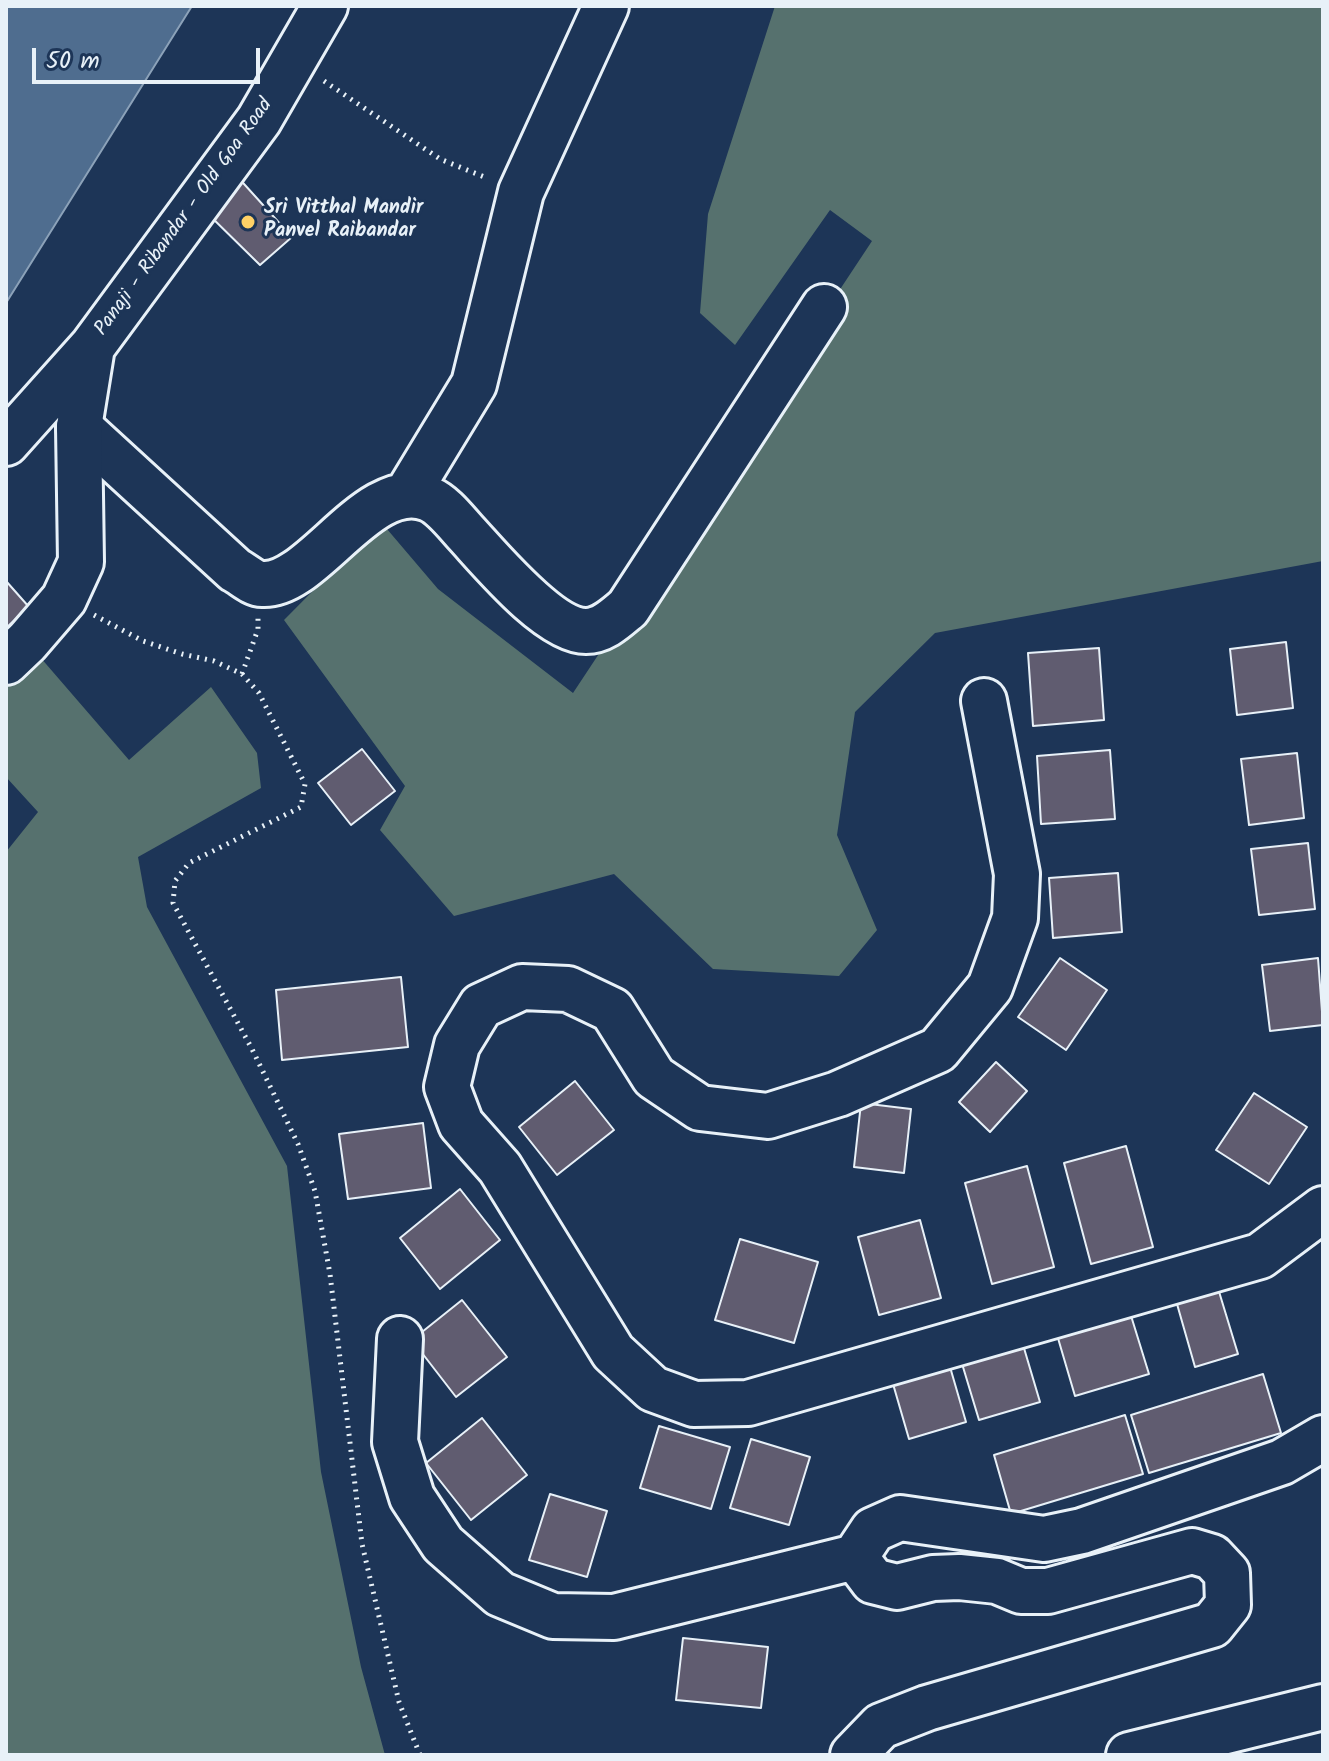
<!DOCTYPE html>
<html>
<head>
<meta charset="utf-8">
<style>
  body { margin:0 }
  #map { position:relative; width:1329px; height:1761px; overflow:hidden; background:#1d3557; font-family:Kalam,sans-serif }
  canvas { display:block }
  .frame { position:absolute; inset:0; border:8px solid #e8f1f8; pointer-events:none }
  .scale { position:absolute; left:32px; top:48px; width:228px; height:36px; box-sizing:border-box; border:4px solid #e8f1f8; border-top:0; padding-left:10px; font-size:24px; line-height:28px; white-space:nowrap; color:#e8f1f8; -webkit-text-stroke:6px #1d3557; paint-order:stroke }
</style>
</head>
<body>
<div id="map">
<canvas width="1329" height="1761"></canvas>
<div class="frame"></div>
<div class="scale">50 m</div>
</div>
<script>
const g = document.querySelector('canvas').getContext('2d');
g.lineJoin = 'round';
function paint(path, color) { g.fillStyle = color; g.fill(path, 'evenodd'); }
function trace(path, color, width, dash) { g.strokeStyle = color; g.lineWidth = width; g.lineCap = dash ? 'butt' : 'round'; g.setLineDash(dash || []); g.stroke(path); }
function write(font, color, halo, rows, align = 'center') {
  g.font = font + ' Kalam,sans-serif'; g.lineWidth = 6; g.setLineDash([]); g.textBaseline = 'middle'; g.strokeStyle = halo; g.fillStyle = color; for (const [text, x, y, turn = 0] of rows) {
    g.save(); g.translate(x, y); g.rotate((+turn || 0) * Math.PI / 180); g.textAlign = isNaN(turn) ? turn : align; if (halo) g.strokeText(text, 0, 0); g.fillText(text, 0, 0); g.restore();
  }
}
const green = new Path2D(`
  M775 6H1323V561L935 633 855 712 837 835 877 930 839 976 713 969 614 874 454 916 380 830 405 786 284 620 381 522 438 589 573 693 872 241 830 210 735 345 700 313 708 214Z
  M40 657 129 760 211 687 257 753 261 788 138 857 147 907 287 1166 321 1472 361 1667 385 1755H6V852L38 812 6 777V687Z`);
const water = new Path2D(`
  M6 6H192L6 303Z`);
const building = new Path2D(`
  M235 174 292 237 260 265 202 208Z
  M6 581 29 607 6 628Z
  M1286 642 1293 708 1237 715 1230 649Z
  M1099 648 1104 720 1033 726 1028 653Z
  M362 749 395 791 351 825 318 783Z
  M1110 750 1115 819 1041 824 1037 756Z
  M1297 753 1304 818 1249 825 1241 759Z
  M1308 843 1315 909 1259 915 1251 849Z
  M1118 873 1122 932 1053 938 1049 878Z
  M1060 958 1107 990 1066 1050 1018 1017Z
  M1318 958 1323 1025 1270 1031 1262 965Z
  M401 977 408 1047 282 1060 276 990Z
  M996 1062 1027 1091 990 1132 959 1102Z
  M575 1081 614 1130 557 1175 519 1127Z
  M1254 1093 1307 1127 1269 1184 1216 1150Z
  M861 1103 911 1109 904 1173 854 1167Z
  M423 1123 431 1188 348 1199 339 1134Z
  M1126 1146 1153 1247 1091 1264 1064 1163Z
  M1027 1166 1054 1267 992 1284 965 1183Z
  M460 1189 500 1240 440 1289 400 1238Z
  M920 1220 941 1298 879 1315 858 1237Z
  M740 1239 818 1262 794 1343 715 1320Z
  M1217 1285 1238 1354 1195 1367 1175 1297Z
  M462 1300 507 1357 456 1397 412 1340Z
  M1128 1306 1149 1374 1075 1396 1055 1328Z
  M1021 1338 1040 1402 979 1420 960 1357Z
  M948 1360 966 1422 909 1439 891 1377Z
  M1263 1374 1281 1433 1149 1473 1131 1415Z
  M1125 1415 1143 1474 1011 1514 994 1455Z
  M482 1418 527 1475 471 1520 426 1463Z
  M659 1426 730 1447 711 1509 640 1488Z
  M751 1439 810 1457 789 1525 730 1508Z
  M550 1494 607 1511 587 1577 529 1560Z
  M683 1638 768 1647 761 1708 676 1700Z`);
const path = new Path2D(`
  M324 81 440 159 487 178
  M94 615 143 641 182 654 214 661 242 674 259 693 305 784 301 807 189 863 175 881 173 903 252 1049 298 1144 315 1191 330 1274 362 1544 399 1702 420 1755
  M242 674 258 629V618`);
const minor = new Path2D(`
  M79 427 235 570C243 574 253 584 262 584 313 588 369 474 429 499 443 505 455 521 465 532 490 559 549 631 586 631 603 631 616 618 628 608L824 307
  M406 496 474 384 521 192 606 6
  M984 701 1017 874 1015 918 990 987 938 1050 838 1094 768 1116 700 1108 654 1077 612 1010 568 989 522 987 481 1006 457 1045 447 1087 461 1124 500 1168 613 1352 653 1389 694 1404 748 1403 1260 1256 1323 1209
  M400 1339 395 1442 412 1497 443 1544 500 1594 553 1616 614 1617 855 1557
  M853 1755 881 1726 927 1708 1212 1625 1228 1605 1227 1573 1212 1557 1192 1551 1048 1591H1021L997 1581 959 1577 933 1578 897 1587 873 1581 855 1557 873 1530 900 1518 1044 1539 1082 1531 1282 1462 1323 1438
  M1129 1755 1323 1707`);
const major = new Path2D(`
  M6 443 92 347 259 120 325 6
  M6 662 27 642 64 599 81 562 79 427 92 347`);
const markers = [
  [248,222,8,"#ffd166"]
];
const poiNames = [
  ["Sri Vitthal Mandir",264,210],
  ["Panvel Raibandar",264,233]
];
const streetNames = [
  ["Panaji - Ribandar - Old Goa Road",185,218,-54]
];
paint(green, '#56716e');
paint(water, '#4f6d8f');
trace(water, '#8ca2b9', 2);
paint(building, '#605c70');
trace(building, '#e8f1f8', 2);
trace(minor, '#e8f1f8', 50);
trace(major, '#e8f1f8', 50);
trace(path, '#e8f1f8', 5, [2, 6]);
trace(minor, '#1d3557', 44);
trace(major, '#1d3557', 44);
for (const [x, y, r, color] of markers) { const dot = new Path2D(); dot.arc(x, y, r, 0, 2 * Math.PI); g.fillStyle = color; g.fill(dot); trace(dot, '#1d3557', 3); }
write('bold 20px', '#e8f1f8', '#1d3557', poiNames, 'left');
write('20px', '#e8f1f8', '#1d3557', streetNames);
</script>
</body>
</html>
